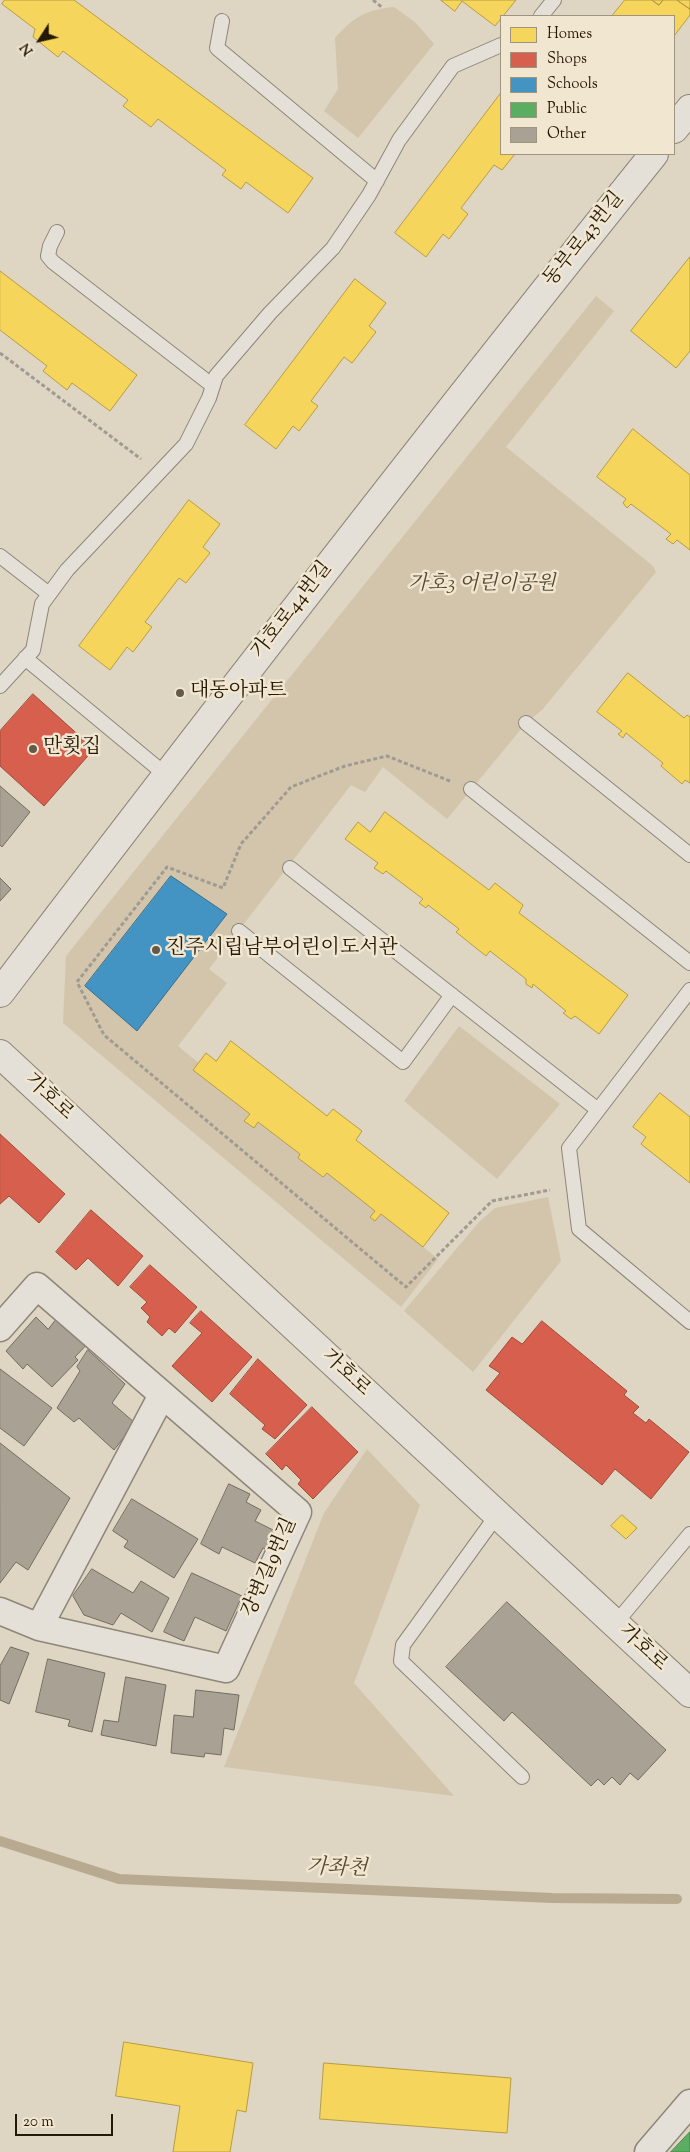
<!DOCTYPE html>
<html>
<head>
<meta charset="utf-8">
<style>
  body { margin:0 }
  #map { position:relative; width:690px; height:2152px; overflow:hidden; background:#ded5c2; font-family:"Sorts Mill Goudy",serif }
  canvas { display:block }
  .legend { position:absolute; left:500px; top:15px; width:175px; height:140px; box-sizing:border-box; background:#f1e6d0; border:1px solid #9f9480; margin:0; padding:6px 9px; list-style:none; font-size:15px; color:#241807 }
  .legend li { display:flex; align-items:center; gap:10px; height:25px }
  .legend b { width:25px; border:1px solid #9f9480 }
  .north { position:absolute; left:15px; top:15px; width:50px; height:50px; -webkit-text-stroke:4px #f1e6d0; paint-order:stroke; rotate:235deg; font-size:14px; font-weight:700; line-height:20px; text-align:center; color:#241807 }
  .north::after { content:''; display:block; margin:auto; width:18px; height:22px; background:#241807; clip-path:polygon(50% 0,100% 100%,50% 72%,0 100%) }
  .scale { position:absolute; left:15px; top:2114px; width:98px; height:22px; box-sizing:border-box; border:2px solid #241807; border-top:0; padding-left:6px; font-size:15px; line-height:18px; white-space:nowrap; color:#241807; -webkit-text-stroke:4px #f1e6d0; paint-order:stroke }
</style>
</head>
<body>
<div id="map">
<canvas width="690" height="2152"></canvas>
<ul class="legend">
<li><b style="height:14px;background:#f6d55c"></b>Homes</li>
<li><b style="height:14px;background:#d6604d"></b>Shops</li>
<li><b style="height:14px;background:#4393c3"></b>Schools</li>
<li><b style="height:14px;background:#5aae61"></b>Public</li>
<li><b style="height:14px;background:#a9a294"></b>Other</li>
</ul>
<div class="north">N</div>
<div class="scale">20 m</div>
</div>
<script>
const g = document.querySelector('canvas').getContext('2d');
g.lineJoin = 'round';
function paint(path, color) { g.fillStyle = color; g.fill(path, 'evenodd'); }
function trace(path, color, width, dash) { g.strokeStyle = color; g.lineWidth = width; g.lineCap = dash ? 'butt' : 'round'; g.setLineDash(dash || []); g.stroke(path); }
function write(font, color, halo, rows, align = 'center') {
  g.font = font + ' "Sorts Mill Goudy","Noto Serif KR",serif'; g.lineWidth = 5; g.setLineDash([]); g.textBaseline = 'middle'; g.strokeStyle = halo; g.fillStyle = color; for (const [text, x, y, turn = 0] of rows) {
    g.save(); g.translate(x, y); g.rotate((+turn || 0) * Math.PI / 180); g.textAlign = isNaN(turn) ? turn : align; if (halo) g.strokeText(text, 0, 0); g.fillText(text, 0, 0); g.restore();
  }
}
const green = new Path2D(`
  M394 7 416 23 434 44 358 138 324 111 338 89 335 38C354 17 365 10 394 7Z
  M596 296 614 311 506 447 653 566 656 572 542 710 526 723 447 819 383 767 365 792 351 785 209 969 227 983 178 1046 438 1259 401 1307 63 1023 66 956Z
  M459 1026 560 1104 497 1179 404 1101Z
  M548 1197 561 1261 473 1372 404 1311 479 1222 495 1208Z
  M367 1449 420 1505 354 1683 454 1796 224 1767 324 1513Z`);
const homes = new Path2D(`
  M5 0H74L313 178 288 213 246 182 241 189 222 175 226 170 158 119 151 127 123 106 128 100 63 51 58 57 33 37 35 29 2 4Z
  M441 0H516L495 26 462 1 455 11Z
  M625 0H652L659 5 663 0H677L690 9V15L674 36V16H612Z
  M652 0H663L659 5Z
  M677 0H690V9Z
  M501 93V154H515L502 170 494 165 461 208 468 214 449 239 443 234 426 257 395 233Z
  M690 257V351L676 368 631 331Z
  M0 271 137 375 110 411 72 383 67 390 43 371 47 366 0 330Z
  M355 279 386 303 369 326 376 332 352 363 344 357 311 401 318 406 299 431 293 426 276 449 245 425Z
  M633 429 690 475V550L677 540 673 544 666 539 671 534 631 504 627 508 623 503 626 499 597 477Z
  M189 500 220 524 203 547 210 553 186 583 179 578 145 622 152 627 133 652 127 647 110 670 79 646Z
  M628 673 684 718 687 715 690 717V783L685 780 682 784 661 766 663 763 626 733 623 738 618 734 622 731 597 712Z
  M385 812 489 890 495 883 523 905 519 913 628 995 599 1034 575 1016 571 1019 563 1013 566 1011 533 984 532 988 526 984V979L490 951 486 956 456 932 459 929 428 905 426 908 419 903 423 899 386 871 383 874 374 868 378 863 345 839 358 822 370 832Z
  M231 1041 327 1116 333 1109 362 1131 356 1140 449 1213 423 1247 381 1214 375 1221 370 1217 375 1211 327 1173 323 1177 298 1158 300 1154 258 1122 254 1128 244 1121 250 1114 193 1070 206 1053 216 1061Z
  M660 1093 690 1117V1183L641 1144 646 1137 633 1127Z
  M622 1515 637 1528 626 1539 611 1526Z
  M124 2042 253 2063 246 2112 237 2110 230 2152H173L180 2106 116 2096Z
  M324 2063 511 2078 507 2133 320 2119Z`);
const shops = new Path2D(`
  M33 694 94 749 44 806 0 766V731Z
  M0 1134 65 1194 39 1223 9 1196 0 1204Z
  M91 1210 143 1256 118 1286 88 1258 76 1270 56 1252Z
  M150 1265 197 1307 175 1333 169 1328 162 1336 147 1322 150 1317 141 1308 147 1302 130 1287Z
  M201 1311 252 1357 212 1402 172 1366 202 1333 190 1323Z
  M542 1321 627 1391 624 1395 639 1407 633 1413 646 1423 649 1419 689 1452 651 1499 615 1469 602 1485 486 1390 500 1373 489 1366 512 1337 522 1344Z
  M258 1359 307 1405 275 1439 262 1429 265 1425 230 1394Z
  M312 1407 358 1452 313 1499 298 1484 301 1480 286 1465 282 1470 266 1454Z`);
const schools = new Path2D(`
  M171 876 227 914 137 1031 85 986Z`);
const public = new Path2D(`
  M690 2132V2152H671Z`);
const stream = new Path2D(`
  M0 1841 119 1879 552 1898 677 1899`);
const building = new Path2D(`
  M0 786 30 812 2 847 0 845Z
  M0 878 11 889 0 901Z
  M59 1316 90 1341 75 1357 78 1360 52 1387 27 1364 23 1369 6 1351 36 1317 48 1329Z
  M88 1350 125 1384 112 1403 135 1423 114 1450 79 1418 74 1422 57 1408 80 1371 77 1367Z
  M0 1369 52 1408 24 1446 0 1428Z
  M0 1443 70 1498 28 1570 16 1562 0 1583Z
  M229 1484 250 1494 246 1502 261 1510 255 1521 279 1533 270 1551 263 1548 255 1563 222 1547 219 1554 201 1544Z
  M132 1499 198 1539 174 1578 124 1547 128 1541 113 1531Z
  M92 1569 133 1593 141 1581 169 1598 152 1632 121 1613 113 1625 84 1615 73 1596Z
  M192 1573 242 1596 226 1631 195 1617 184 1641 164 1632Z
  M507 1602 666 1750 638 1780 630 1773 620 1785 612 1777 604 1785 598 1779 591 1786 512 1712 504 1721 446 1667Z
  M11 1647 29 1653 9 1704 0 1700V1666Z
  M48 1659 105 1673 92 1732 68 1726 70 1720 36 1712Z
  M126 1677 166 1685 156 1746 101 1735 104 1720 118 1722Z
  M196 1690 239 1695 234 1730 224 1728 221 1755 205 1753 204 1757 171 1753 174 1715 193 1717Z`);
const path = new Path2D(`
  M373 0 383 8
  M0 353 141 459
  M450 781 387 756 345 766 291 787 241 844 223 888 167 867 77 982 104 1035 406 1287 492 1201 550 1190`);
const service = new Path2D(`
  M541 16 554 0
  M222 21 217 48 377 181
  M57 232 50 246 48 256 53 262 213 386
  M0 556 49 594
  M25 658 166 775
  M0 686 33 650 42 604 67 570 186 444 209 398 216 376 270 313 333 248 369 195 399 140 453 66 501 45
  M526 723 690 855
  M471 789 690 963
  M290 868 598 1110
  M239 931 403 1062 452 995
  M690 990 569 1148 579 1229 690 1322
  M497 1515 403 1645 401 1661 522 1777
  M615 1624 690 1534`);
const minor = new Path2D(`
  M0 1328 37 1286 298 1512 226 1669 39 1627 0 1611
  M39 1627 162 1395
  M648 2152 690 2103`);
const tertiary = new Path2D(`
  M674 129 690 109
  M0 993C215 711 432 430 654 154
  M0 1054 690 1693`);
const markers = [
  [180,693,5,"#655a48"],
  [33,749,5,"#655a48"],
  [156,950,5,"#655a48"]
];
const streetNames = [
  ["동부로43번길",585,240,-51],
  ["가호로44번길",293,611,-52],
  ["가호로",48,1098,43],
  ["가호로",345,1374,43],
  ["강변길9번길",271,1568,-66],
  ["가호로",642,1649,43]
];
const parkNames = [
  ["가호3 어린이공원",482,586]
];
const poiNames = [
  ["대동아파트",190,693],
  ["만횟집",43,749],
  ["진주시립남부어린이도서관",166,950]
];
const waterNames = [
  ["가좌천",337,1870,2]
];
paint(green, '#d2c5ab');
paint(homes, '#f6d55c');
trace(homes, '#b79c42', 1);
paint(shops, '#d6604d');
trace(shops, '#a14a38', 1);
paint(schools, '#4393c3');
trace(schools, '#3a6e8b', 1);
paint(public, '#5aae61');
trace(public, '#4a8146', 1);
trace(stream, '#b8aa90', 10);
paint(building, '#a9a294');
trace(building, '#736c60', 1);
trace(service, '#8d8679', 16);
trace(minor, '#8d8679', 29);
trace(tertiary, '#8d8679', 30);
trace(path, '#a09b92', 3, [4, 2.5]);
trace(service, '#e5e0d7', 14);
trace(minor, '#e5e0d7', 26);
trace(tertiary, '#e5e0d7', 28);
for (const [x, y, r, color] of markers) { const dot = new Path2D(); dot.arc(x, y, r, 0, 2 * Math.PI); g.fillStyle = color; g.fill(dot); trace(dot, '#f1e6d0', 2); }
write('20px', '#241807', '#f1e6d0', streetNames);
write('italic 20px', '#554832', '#f1e6d0', parkNames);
write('20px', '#241807', '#f1e6d0', poiNames, 'left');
write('italic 21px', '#584b35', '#f1e6d0', waterNames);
</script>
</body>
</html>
